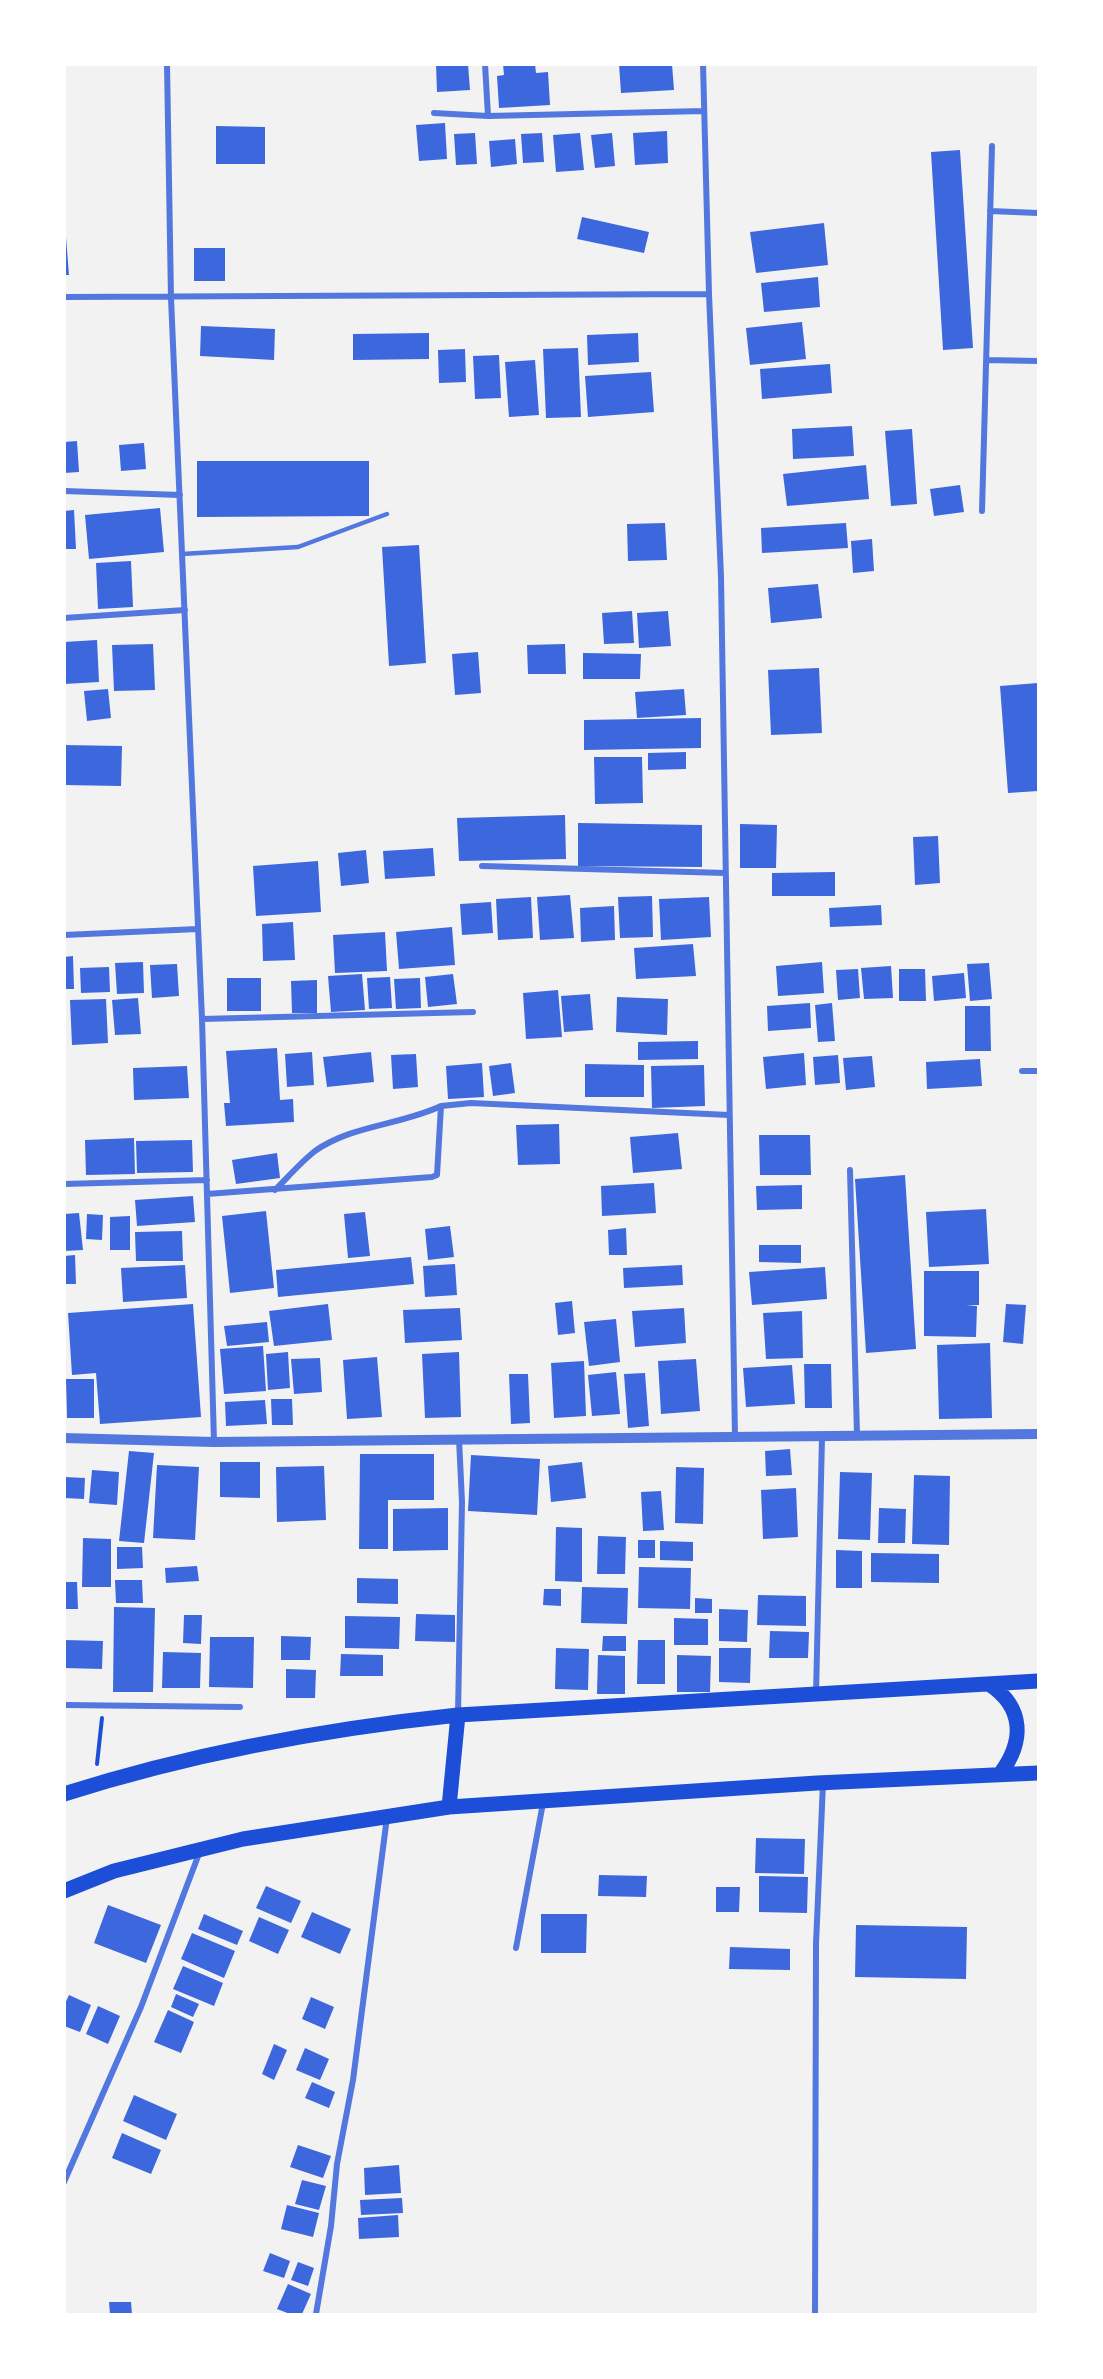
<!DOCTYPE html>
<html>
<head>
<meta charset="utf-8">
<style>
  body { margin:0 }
  #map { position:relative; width:1103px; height:2379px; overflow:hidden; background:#f2f2f2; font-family:Barlow,sans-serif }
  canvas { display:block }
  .frame { position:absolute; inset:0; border:66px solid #fff; pointer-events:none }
</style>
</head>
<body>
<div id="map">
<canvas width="1103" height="2379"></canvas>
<div class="frame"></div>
</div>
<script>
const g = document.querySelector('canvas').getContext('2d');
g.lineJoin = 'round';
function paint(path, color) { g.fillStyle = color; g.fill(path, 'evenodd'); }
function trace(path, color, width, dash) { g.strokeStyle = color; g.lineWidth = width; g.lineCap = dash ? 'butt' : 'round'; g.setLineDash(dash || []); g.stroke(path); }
const building = new Path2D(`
  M436 64H468L470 90 437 92Z
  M503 64H535L536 73 548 72 550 105 499 108 497 76 504 75Z
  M619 64H672L674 90 621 93Z
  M445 123 447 159 419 161 416 125Z
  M216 126 265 127V164H216Z
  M667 131 668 163 635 165 633 133Z
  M475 133 477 164 456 165 454 134Z
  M542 133 544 162 523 163 521 134Z
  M580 133 584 170 556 172 553 135Z
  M612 133 615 166 595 168 591 135Z
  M515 139 517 164 491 167 489 141Z
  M960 150 973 348 943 350 931 152Z
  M582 217 649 232 644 253 577 239Z
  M824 223 828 265 756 273 750 232Z
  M66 237 69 275H64V238Z
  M194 248H225V281H194Z
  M818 277 820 307 764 312 761 283Z
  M802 322 806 359 750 365 746 328Z
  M201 326 275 329 274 360 200 356Z
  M429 333V359L353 360V334Z
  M638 333 639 362 588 365 587 335Z
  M578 348 581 417 546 418 543 349Z
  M465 349 466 382 439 383 438 350Z
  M499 355 501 398 475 399 473 356Z
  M535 360 539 415 509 417 505 362Z
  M830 364 832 393 762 399 760 369Z
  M651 372 654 412 588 417 585 376Z
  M852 426 854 456 793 459 792 429Z
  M912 429 917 504 891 506 885 431Z
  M77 441 79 472 64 473V442Z
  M144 443 146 469 121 471 119 445Z
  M197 461H369V516L197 517Z
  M866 465 869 499 787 506 783 474Z
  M960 485 964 512 934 516 930 489Z
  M160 508 164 552 89 559 85 515Z
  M74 510 76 549H64V511Z
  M665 523 667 560 628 561 627 524Z
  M846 523 848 548 762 553 761 528Z
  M872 539 874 571 853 573 851 541Z
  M419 545 426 663 389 666 382 547Z
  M131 561 133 607 98 609 96 563Z
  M818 584 822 618 771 623 768 588Z
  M632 611 634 643 604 644 602 613Z
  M668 611 671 646 639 648 637 613Z
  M97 640 99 682 64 684V642Z
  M153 644 155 690 114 691 112 645Z
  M565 644 566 674H528L527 645Z
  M478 652 481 693 455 695 452 654Z
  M583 653 641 654 640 679H583Z
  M819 668 822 733 771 735 768 670Z
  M1038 683V791L1008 793 1000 686Z
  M108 689 111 718 87 721 84 691Z
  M684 689 686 715 637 718 635 692Z
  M701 718V748L584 750V720Z
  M64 745 122 746 121 786 64 785Z
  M686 752V769L648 770V753Z
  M594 757H642L643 803 595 804Z
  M565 815 566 859 459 861 457 818Z
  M578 823 702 825V867L578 866Z
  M740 824 777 825 776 868H740Z
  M938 836 940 883 915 885 913 837Z
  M433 848 435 876 385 879 383 851Z
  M366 850 369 883 341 886 338 853Z
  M318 861 321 912 256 916 253 866Z
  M835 872V896H772V873Z
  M570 895 574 938 540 940 537 897Z
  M652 896 653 937 620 938 618 897Z
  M531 897 533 938 498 940 496 899Z
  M709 897 711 937 661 940 659 899Z
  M491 902 493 933 462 935 460 904Z
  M881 905 882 925 830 927 829 908Z
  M614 906 615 940 581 942 580 908Z
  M293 922 295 960 263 961 262 924Z
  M452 927 455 965 399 969 396 932Z
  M385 932 387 971 335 973 333 935Z
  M693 944 696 976 636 979 634 948Z
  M73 956 74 989H64V957Z
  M143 962 144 993 117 994 115 963Z
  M822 962 824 993 778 996 776 966Z
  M989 963 992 999 970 1001 967 964Z
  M177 964 179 996 152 998 150 965Z
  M891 966 893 998 864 999 861 968Z
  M109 967 110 992 81 993 80 968Z
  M858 969 860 998 838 1000 836 970Z
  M899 969H925L926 1001H899Z
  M964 973 966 998 934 1001 932 976Z
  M362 974 365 1010 331 1012 328 976Z
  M453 974 457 1004 428 1007 425 977Z
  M390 977 392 1008 369 1009 367 978Z
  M227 978H261V1011H227Z
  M420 978 421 1008 396 1009 394 979Z
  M317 980V1013H292L291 981Z
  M558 990 562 1037 526 1039 523 993Z
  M590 994 593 1030 564 1032 561 996Z
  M617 997 668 999 667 1035 616 1032Z
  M138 998 141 1034 115 1035 112 1000Z
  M106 999 108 1043 72 1045 70 1000Z
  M810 1003 811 1028 768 1031 767 1006Z
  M832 1003 835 1041 818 1042 815 1005Z
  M965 1006H990L991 1051H965Z
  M698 1041V1059L638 1060V1042Z
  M277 1048 280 1100 293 1099 294 1122 226 1126 224 1103H230L226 1051Z
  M312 1052 314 1085 287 1087 285 1054Z
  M371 1052 374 1082 327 1087 323 1057Z
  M804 1053 806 1085 766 1089 763 1057Z
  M416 1054 418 1087 393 1089 391 1055Z
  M838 1055 840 1083 815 1085 813 1057Z
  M872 1056 875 1087 846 1090 843 1058Z
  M980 1059 982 1086 927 1089 926 1062Z
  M482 1063 484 1097 448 1099 446 1066Z
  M511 1063 515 1093 493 1096 489 1066Z
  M585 1064 644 1065V1097H585Z
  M704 1065 705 1106 652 1108 651 1066Z
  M187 1066 189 1098 134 1100 133 1068Z
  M559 1124 560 1164 518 1165 516 1125Z
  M678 1133 682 1169 633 1173 630 1137Z
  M759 1135H810L811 1175H760Z
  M134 1138 135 1174 86 1175 85 1140Z
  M192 1140 193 1172 137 1173 136 1141Z
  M277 1153 280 1178 236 1184 232 1160Z
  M905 1175 916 1349 866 1353 855 1179Z
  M654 1183 656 1213 602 1216 601 1186Z
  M802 1185V1209L757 1210 756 1186Z
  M193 1196 195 1222 137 1226 135 1200Z
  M986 1209 989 1264 929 1267 926 1212Z
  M266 1211 274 1288 230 1293 222 1216Z
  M365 1212 370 1256 348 1258 344 1214Z
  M79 1213 83 1250 64 1251V1214Z
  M87 1214 103 1215 102 1240 86 1239Z
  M130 1216V1250H110V1217Z
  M450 1226 454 1257 428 1260 425 1229Z
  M626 1228 627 1255H609L608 1230Z
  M182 1231 183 1261H136L135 1232Z
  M759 1245H801V1263L759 1262Z
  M75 1255 76 1284H64V1256Z
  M411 1257 414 1284 278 1297 276 1270Z
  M455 1264 457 1295 425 1297 423 1266Z
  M185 1265 187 1298 123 1302 121 1268Z
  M682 1265 683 1285 624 1288 623 1268Z
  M825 1267 827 1299 752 1305 749 1272Z
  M924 1271H979V1305H966L977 1306 976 1337 924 1336Z
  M572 1301 575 1333 558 1335 555 1303Z
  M193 1304 201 1417 100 1424 96 1373 72 1375 68 1313Z
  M328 1304 332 1340 274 1346 269 1311Z
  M1006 1304 1026 1305 1023 1344 1003 1342Z
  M460 1308 462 1340 405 1343 403 1310Z
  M684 1308 686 1343 635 1347 632 1311Z
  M802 1311 803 1358 766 1359 763 1313Z
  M616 1319 620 1362 589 1366 584 1322Z
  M267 1322 269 1342 227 1346 224 1326Z
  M990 1343 992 1418 939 1419 937 1345Z
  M263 1346 266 1391 224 1394 220 1349Z
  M288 1352 290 1388 268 1390 266 1354Z
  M459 1352 461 1417 425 1418 422 1354Z
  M377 1357 382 1417 347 1419 343 1360Z
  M320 1358 322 1392 294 1394 291 1359Z
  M696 1359 700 1411 661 1414 658 1361Z
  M584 1361 586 1416 554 1418 551 1363Z
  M804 1364H831L832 1408H805Z
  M792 1365 795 1404 746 1407 743 1368Z
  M616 1372 620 1414 592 1416 588 1375Z
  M645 1373 649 1426 628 1428 624 1374Z
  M509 1374H528L530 1423 511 1424Z
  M66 1379H94V1418H67Z
  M271 1399H292L293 1425H272Z
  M265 1400 267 1424 226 1426 225 1402Z
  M790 1449 792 1475 766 1476 765 1451Z
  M129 1451 154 1453 144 1543 119 1541Z
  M360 1454H434V1500H388V1549H359Z
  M471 1455 540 1459 537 1515 468 1511Z
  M220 1462H260V1498L220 1497Z
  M582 1462 586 1498 551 1502 548 1466Z
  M157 1465 199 1467 195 1540 153 1538Z
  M324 1466 326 1520 277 1522 276 1467Z
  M676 1467 704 1468 703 1524 675 1523Z
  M92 1470 119 1472 117 1505 89 1503Z
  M840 1472 872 1473 870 1540 838 1539Z
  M914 1475 950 1476 949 1545 912 1544Z
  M65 1477 85 1478 84 1499 64 1498Z
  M796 1488 798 1537 763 1539 761 1490Z
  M661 1491 664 1530 643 1531 641 1492Z
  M448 1508V1550L393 1551V1509Z
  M879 1508 906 1509 905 1543H878Z
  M556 1527 582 1528V1582L555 1581Z
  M598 1536 626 1537 625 1574H597Z
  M83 1538 111 1539V1587H82Z
  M638 1540H655V1558H638Z
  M660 1541 693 1542V1561L660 1560Z
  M117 1547H142L143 1568 117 1569Z
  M836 1550 862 1551V1588H836Z
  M871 1553 939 1554V1583L871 1582Z
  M197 1566 199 1581 166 1583 165 1568Z
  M639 1567 691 1568 690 1609 638 1608Z
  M357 1578 398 1579V1604L357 1603Z
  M115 1580H142L143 1603H116Z
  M64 1582H77L78 1609H64Z
  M582 1587 628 1588 627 1624 581 1623Z
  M544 1589H561V1606L543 1605Z
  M758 1595 806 1596V1626L757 1625Z
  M695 1598 712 1599V1613H695Z
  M114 1607 155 1608 153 1692H113Z
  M719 1609 748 1610 747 1642 719 1641Z
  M416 1614 455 1615V1642L415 1641Z
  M184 1615H202L201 1644 183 1643Z
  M345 1616 400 1617 399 1649 345 1648Z
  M674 1618 708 1619V1645H674Z
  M770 1631 809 1632 808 1658H769Z
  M281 1636 311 1637 310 1660H281Z
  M603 1636H626V1651H602Z
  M210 1637H254L253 1688 209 1687Z
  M64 1640 103 1641 102 1669 64 1668Z
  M638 1640H665V1684H637Z
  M556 1648 589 1649 588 1690 555 1689Z
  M719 1648H751L750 1683 719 1682Z
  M163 1652 201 1653 200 1688H162Z
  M341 1654 383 1655V1676H340Z
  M598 1655 625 1656V1694H597Z
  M677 1655 711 1656 710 1692H677Z
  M286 1669 316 1670 315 1698H286Z
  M756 1838 805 1839 804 1874 755 1873Z
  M599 1875 647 1876 646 1897 598 1896Z
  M759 1876 808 1877 807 1913 759 1912Z
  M266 1886 301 1901 291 1923 256 1908Z
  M716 1887H740L739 1912H716Z
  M108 1905 161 1925 146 1963 94 1943Z
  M312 1912 351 1929 340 1954 301 1937Z
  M204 1914 243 1931 237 1945 198 1929Z
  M541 1914H587L586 1953H541Z
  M259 1917 289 1930 278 1954 249 1941Z
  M856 1925 967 1927 966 1979 855 1977Z
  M192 1933 235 1951 224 1978 181 1959Z
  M730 1947 790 1949V1970L729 1969Z
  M183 1966 223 1983 214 2006 173 1989Z
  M176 1994 199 2004 193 2017 171 2007Z
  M69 1995 91 2005 80 2032 64 2026V2006Z
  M311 1997 334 2007 325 2029 302 2019Z
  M98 2006 120 2016 108 2044 86 2034Z
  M168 2010 194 2022 181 2053 154 2042Z
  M274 2044 287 2050 274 2080 262 2074Z
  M305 2048 329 2059 320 2080 296 2070Z
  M312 2082 335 2092 329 2108 305 2098Z
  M134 2095 177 2114 166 2140 123 2121Z
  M122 2133 161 2150 151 2174 112 2158Z
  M298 2145 331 2156 323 2178 290 2167Z
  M399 2165 401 2193 365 2195 364 2168Z
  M302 2180 326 2186 319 2210 295 2204Z
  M402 2198 403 2213 361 2215 360 2200Z
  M287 2205 319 2213 313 2237 281 2229Z
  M398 2215 399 2237 359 2239 358 2218Z
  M270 2253 290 2261 284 2278 263 2271Z
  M298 2262 314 2268 308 2286 291 2280Z
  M288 2284 311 2294 302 2314H290L277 2309Z
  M109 2302H131L132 2314H110Z`);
const path = new Path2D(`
  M97 1764 102 1718`);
const service = new Path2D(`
  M182 554 298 547 387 514`);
const minor = new Path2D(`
  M167 64 171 298 202 1019 214 1442
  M485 64 488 116
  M703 64 709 294 721 577 735 1437
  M434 113 488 116 704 111
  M990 211 1038 213
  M64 297 709 294
  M986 360 1038 361
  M64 491 180 495
  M982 511 992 146
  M64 618 185 610
  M482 866 725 873
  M64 935 198 929
  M202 1019 473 1012
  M1022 1071H1038
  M850 1170 857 1435
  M64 1184 207 1180
  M275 1190C288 1177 301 1162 315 1151 352 1125 401 1125 441 1106
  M207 1194 432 1177 437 1175 441 1106 471 1103 729 1115
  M816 1694 822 1437
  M64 1705 240 1707
  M458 1714 462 1502 459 1439
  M516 1948 543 1803
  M64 2182 141 2007 200 1851
  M316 2314 331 2226 337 2164 353 2080 387 1817
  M815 2314 816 1944 823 1783`);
const tertiary = new Path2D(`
  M64 1438 214 1442 1038 1434`);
const primary = new Path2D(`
  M989 1684C1025 1708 1024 1742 1000 1774
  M64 1794C193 1753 324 1729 458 1715L1038 1681
  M449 1807 458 1715
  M64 1891 114 1871 243 1839 449 1807 817 1783 1038 1773`);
paint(building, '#3d67dc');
trace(path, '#1d4ed8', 4);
trace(service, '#5277de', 4.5);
trace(minor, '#5277de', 6);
trace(tertiary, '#5277de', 10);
trace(primary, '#1d4ed8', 15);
</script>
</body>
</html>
